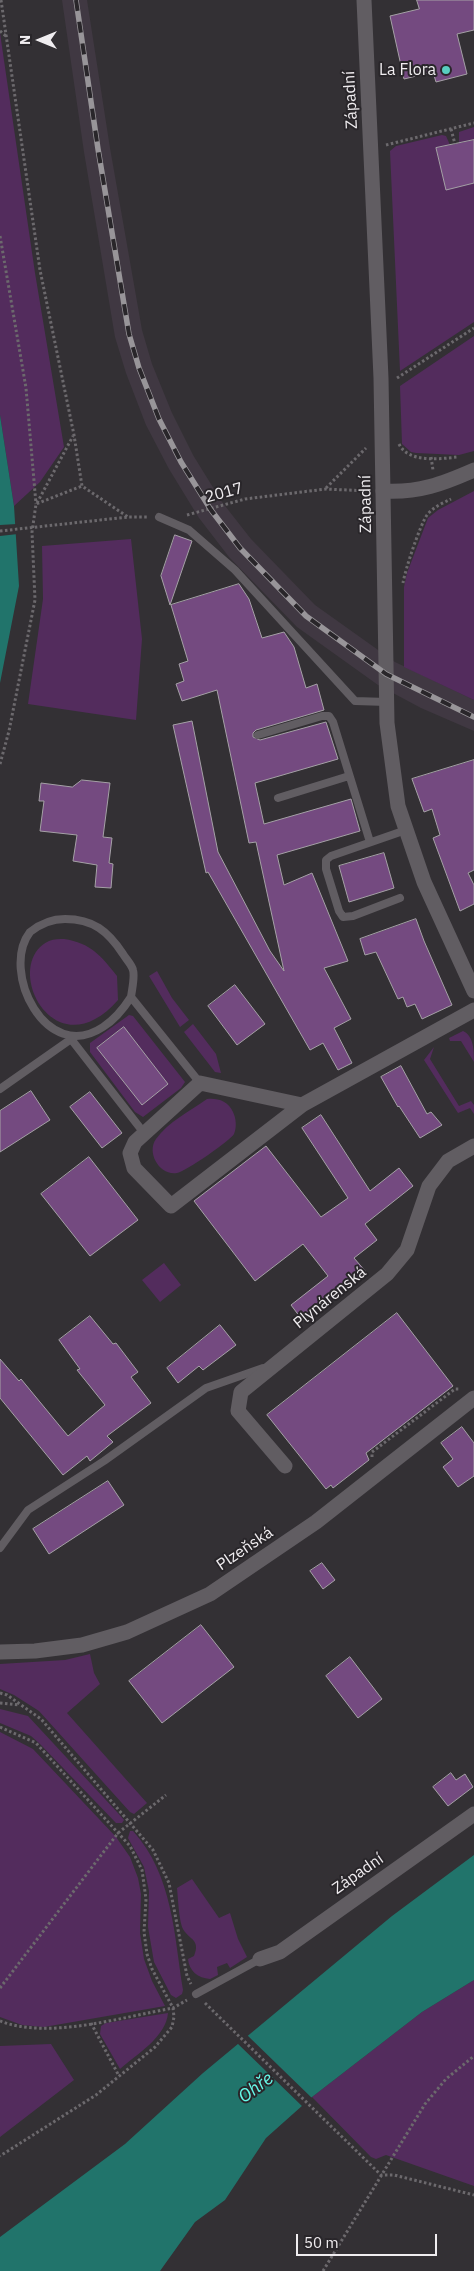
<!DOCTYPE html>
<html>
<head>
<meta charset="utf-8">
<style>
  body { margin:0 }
  #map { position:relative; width:474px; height:2271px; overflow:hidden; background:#333034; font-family:"IBM Plex Sans",sans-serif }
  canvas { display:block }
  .north { position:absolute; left:15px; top:15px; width:50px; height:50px; -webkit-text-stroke:4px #29262a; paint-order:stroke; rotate:270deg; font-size:14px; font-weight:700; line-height:20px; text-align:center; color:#f0edf0 }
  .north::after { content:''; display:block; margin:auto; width:18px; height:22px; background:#f0edf0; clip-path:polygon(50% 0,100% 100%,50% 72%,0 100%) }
  .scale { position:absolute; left:296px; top:2234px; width:141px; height:22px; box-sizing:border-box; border:2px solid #f0edf0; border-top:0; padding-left:6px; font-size:15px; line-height:18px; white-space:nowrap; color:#f0edf0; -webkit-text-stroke:4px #29262a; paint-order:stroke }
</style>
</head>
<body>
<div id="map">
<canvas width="474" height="2271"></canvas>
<div class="north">N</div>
<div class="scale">50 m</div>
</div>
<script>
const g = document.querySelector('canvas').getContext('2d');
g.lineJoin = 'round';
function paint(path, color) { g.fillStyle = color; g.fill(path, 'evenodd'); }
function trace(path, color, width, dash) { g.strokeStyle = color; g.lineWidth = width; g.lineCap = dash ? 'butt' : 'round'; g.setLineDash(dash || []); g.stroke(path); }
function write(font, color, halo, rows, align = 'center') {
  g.font = font + ' "IBM Plex Sans",sans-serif'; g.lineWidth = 4; g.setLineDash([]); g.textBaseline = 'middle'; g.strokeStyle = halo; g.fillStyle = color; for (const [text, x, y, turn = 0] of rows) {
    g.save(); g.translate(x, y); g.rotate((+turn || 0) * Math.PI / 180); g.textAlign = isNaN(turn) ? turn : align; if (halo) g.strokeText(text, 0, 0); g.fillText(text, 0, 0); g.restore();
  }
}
const built = new Path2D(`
  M62 0H87L110 148 142 330 152 364 172 413 193 455 222 502 251 539 315 605 395 662 474 700V731L421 708 378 685 297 627 229 557 199 518 169 469 146 425 126 373 115 337 84 152Z`);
const green = new Path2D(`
  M0 33 35 273 64 447 40 482 14 506 0 415Z
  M474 127V140L459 143V132Z
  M442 135 446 136 450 145 436 149 446 189 474 183V322L400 371 390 151 396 146Z
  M474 336V451L459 455 416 453 411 452 402 444 400 386Z
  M474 491V700L404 667V587L407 573 428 518 438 510Z
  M131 539 142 639 136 720 28 704 43 599 42 546Z
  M64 939C91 943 101 956 117 976L118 1000C54 1073 0 964 49 941 54 939 60 939 64 939Z
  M157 971 172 998 189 1020 180 1027 149 976Z
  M129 1015 133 1016 185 1082 181 1088 143 1117 135 1112 90 1052V1043Z
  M193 1024 216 1054 221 1073 215 1072 184 1032Z
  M463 1031C474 1036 474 1051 474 1062L461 1041H450L449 1038Z
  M434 1047 430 1059 459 1106 471 1101 474 1105V1114L470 1108 458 1113 424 1060Z
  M207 1099C218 1098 228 1101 233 1112 236 1118 237 1127 234 1134 231 1140 185 1172 177 1173 160 1176 146 1153 156 1139 168 1122 190 1111 207 1099Z
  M164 1263 181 1285 160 1302 142 1280Z
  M90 1654 94 1673 100 1684 67 1713 147 1803 134 1814 130 1812 39 1711 14 1695 0 1689V1664L65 1660Z
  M0 1709 28 1716 117 1812 124 1820 122 1823H116L40 1744 31 1736 0 1723Z
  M0 1732 33 1749 116 1837 130 1857 138 1878 141 1894 140 1933 144 1959 152 1981 165 2006 44 2027 22 2025 0 2017Z
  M130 1831H133C173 1875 174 1935 183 1990L182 1994 176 1998 171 1995 154 1962 148 1927 149 1891 144 1867 128 1838Z
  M192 1879 219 1918 230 1913 238 1939 247 1957 230 1968 227 1963 217 1967 218 1975 210 1979C198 1978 189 1971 188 1959L194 1956C201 1939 189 1940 183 1929 179 1921 178 1898 177 1888Z
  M474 1980V2186L386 2155 376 2159 371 2157 312 2097 422 2012Z
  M168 2013C166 2037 137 2054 120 2069L100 2034 101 2026 106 2023Z
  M51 2044 74 2080 0 2137V2046Z`);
const water = new Path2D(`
  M0 415 14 506 19 586 0 683Z
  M474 1855V1980L422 2012 312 2097 266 2138 225 2200 195 2222 160 2271H0V2237L125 2144 203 2073 392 1916Z`);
const pier = new Path2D(`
  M17 524 18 534 0 536V525Z
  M246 2034 314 2100 304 2108 236 2042Z`);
const building = new Path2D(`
  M417 0H474V30L457 34 467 74 436 82 433 72 404 79 390 16 419 9Z
  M474 140V183L446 190 436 148Z
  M175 535 192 541 170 605 161 576Z
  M239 584 249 599 262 638 284 632 294 647 306 688 317 684 324 710 256 730 253 733V737L260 740 326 722 338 759 255 783 264 824 351 799 360 831 277 855 284 885 312 873 348 961 324 968 351 1019 334 1028 352 1063 338 1070 323 1043 310 1050 208 872 206 873 173 725 192 721 218 852 270 951 284 971 256 842 249 843 217 690 182 701 176 684 184 681 179 664 188 661 171 605Z
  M474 760V870L468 873 474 885V904L460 911 433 838 440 835 432 809 424 812 412 779Z
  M82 780 110 783 103 837 112 838 109 863 113 864 111 888 95 887 97 865 73 861 77 835 40 831 44 801H39L41 783 72 787Z
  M384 853 394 888 349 902 339 866Z
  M416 919 424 941 452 1005 422 1019 415 1004 407 1007 403 997 398 999 376 952 365 955 360 939Z
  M235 985 265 1024 237 1045 208 1006Z
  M124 1027 168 1084 142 1105 97 1048Z
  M401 1066 427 1114 431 1112 442 1125 420 1138 399 1106 398 1107 381 1077Z
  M31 1091 50 1120 0 1152V1111Z
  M90 1092 122 1133 102 1148 70 1107Z
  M321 1115 370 1191 399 1168 413 1186 365 1224 377 1240 354 1258 366 1272 303 1321 291 1305 328 1276 303 1244 255 1281 194 1201 266 1146 321 1217 348 1198 302 1128Z
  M89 1157 138 1220 90 1256 41 1194Z
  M397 1313 453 1386 366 1453 369 1460 333 1488 331 1485 326 1489 267 1415Z
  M90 1316 113 1344 116 1343 138 1372 131 1377 151 1403 107 1436 113 1442 90 1461 87 1456 63 1475 0 1398V1359L19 1381 21 1379 68 1436 105 1405 77 1370 80 1369 59 1340Z
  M220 1325 236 1345 203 1370 199 1366 178 1383 167 1368Z
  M462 1427 474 1443V1476L458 1487 443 1467 453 1459 441 1443Z
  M108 1481 124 1505 49 1554 33 1529Z
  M322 1563 335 1580 323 1589 310 1571Z
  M201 1625 234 1667 162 1723 129 1681Z
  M350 1657 382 1699 358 1718 326 1676Z
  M451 1773 456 1780 465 1774 473 1787 448 1806 433 1787Z`);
const path = new Path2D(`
  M1 0 40 270 74 435 82 486 128 517
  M0 31 7 37
  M451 129 455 144
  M386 145 474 123
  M0 236 26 388 36 504
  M397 378 474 328
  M399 444C408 463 440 459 457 457
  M431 457 433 470
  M326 488 366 448
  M37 503 73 436
  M187 515 245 499 326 489 368 491
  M0 531 128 517H149
  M403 583C405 570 420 525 427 515 433 507 443 503 451 499
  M0 764 9 731 35 600 32 532 36 504 82 486
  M372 1457V1452L455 1389H459
  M0 1693 7 1695 41 1719 153 1850 169 1883 187 1976 191 1984
  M0 1703 19 1705
  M0 1727 36 1743 130 1846 142 1870 146 1899 144 1932 147 1954 152 1969 173 2008 174 2017 172 2027 155 2047 96 2095 0 2156
  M0 1988 118 1833 166 1795
  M205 2003 381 2175H394L474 2195
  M0 2021C49 2040 122 2017 173 2008L187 2000
  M91 2023 119 2076
  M323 2271 425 2104 446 2079 474 2056`);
const lane = new Path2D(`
  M159 517 189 530 235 570 355 701 387 702
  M258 735 322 716H329L333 722 370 842
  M278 798 349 776
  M400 898 353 916 343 917 339 911 326 869V860L331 856 406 830
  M131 997C124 1008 114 1020 103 1027 46 1065 0 971 30 932 40 924 51 919 65 919 93 919 108 931 123 954 126 959 132 965 133 970 135 977 132 989 131 997L200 1083
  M71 1039 144 1133
  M0 1089 74 1037
  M0 1548 28 1510 104 1461 206 1388 263 1368
  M196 1994 260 1959`);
const street = new Path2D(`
  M383 491C419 493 442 484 474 470
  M302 1105 200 1083 135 1142 130 1153 134 1168 171 1206 302 1105 474 1010
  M285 1466 238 1411 241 1392 387 1274 407 1250 429 1186 448 1161 474 1146
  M260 1959 280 1952 474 1814`);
const secondary = new Path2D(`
  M364 0 381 378 387 723 398 806 424 882 474 991
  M0 1652 35 1651 82 1645 127 1632 210 1594 316 1522 474 1398`);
const rail = new Path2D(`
  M76 0 98 149 129 334 139 368 159 419 181 462 211 510 240 548 306 616 386 674 474 717`);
const markers = [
  [446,70,5,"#58cec0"]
];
const poiNames = [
  ["La Flora",436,70]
];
const streetNames = [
  ["Západní",351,100,-93],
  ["2017",224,493,-15],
  ["Západní",366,504,-91],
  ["Plynárenská",330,1298,-39],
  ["Plzeňská",245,1549,-34],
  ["Západní",358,1874,-35]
];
const waterNames = [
  ["Ohře",256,2088,-37]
];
paint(built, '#403842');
paint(green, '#532c5d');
paint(water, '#21746b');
paint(pier, '#333034');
paint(building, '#744a80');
trace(building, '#a5a1a6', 1);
trace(path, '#6c696d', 3, [2.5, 2.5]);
trace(lane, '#615d62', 8);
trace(street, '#615d62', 15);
trace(secondary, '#615d62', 15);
trace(rail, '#989599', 5.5);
trace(rail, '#29262a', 4, [11]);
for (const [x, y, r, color] of markers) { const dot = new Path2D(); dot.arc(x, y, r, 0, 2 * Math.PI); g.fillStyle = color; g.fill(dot); trace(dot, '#29262a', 2); }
write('16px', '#f0edf0', '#29262a', poiNames, 'right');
write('16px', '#f0edf0', '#29262a', streetNames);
write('italic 18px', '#68faea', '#29262a', waterNames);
</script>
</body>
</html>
